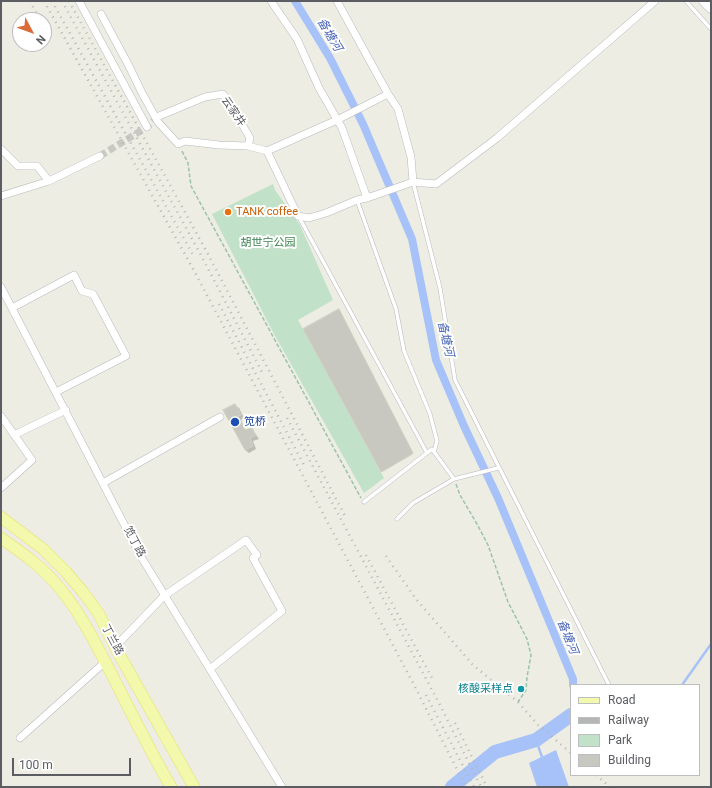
<!DOCTYPE html>
<html>
<head>
<meta charset="utf-8">
<style>
  body { margin:0 }
  #map { position:relative; width:712px; height:788px; overflow:hidden; background:#edede3; font-family:Roboto,sans-serif }
  canvas { display:block }
  .frame { position:absolute; inset:0; border:2px solid #5b5d62; pointer-events:none }
  .legend { position:absolute; left:570px; top:684px; width:130px; height:92px; box-sizing:border-box; background:#fff; border:1px solid #bdbec0; margin:0; padding:5px 7px; list-style:none; font-size:12px; color:#5b5d62 }
  .legend li { display:flex; align-items:center; gap:8px; height:20px }
  .legend b { width:20px; border:1px solid #bdbec0 }
  .north { position:absolute; left:12px; top:12px; width:40px; height:40px; box-sizing:border-box; background:#fff; border:1px solid #bdbec0; border-radius:50%; rotate:131deg; font-size:11px; font-weight:700; line-height:16px; text-align:center; color:#5b5d62 }
  .north::after { content:''; display:block; margin:auto; width:14px; height:18px; background:#db6c3a; clip-path:polygon(50% 0,100% 100%,50% 72%,0 100%) }
  .scale { position:absolute; left:12px; top:758px; width:119px; height:18px; box-sizing:border-box; border:2px solid #5b5d62; border-top:0; padding-left:5px; font-size:12px; line-height:14px; white-space:nowrap; color:#5b5d62; -webkit-text-stroke:3px #fff; paint-order:stroke }
</style>
</head>
<body>
<div id="map">
<canvas width="712" height="788"></canvas>
<div class="frame"></div>
<ul class="legend">
<li><b style="height:5px;background:#f3f9ac"></b>Road</li>
<li><b style="height:5px;background:#b5b6b6"></b>Railway</li>
<li><b style="height:11px;background:#c1e2c9"></b>Park</li>
<li><b style="height:11px;background:#c8c7c0"></b>Building</li>
</ul>
<div class="north">N</div>
<div class="scale">100 m</div>
</div>
<script>
const g = document.querySelector('canvas').getContext('2d');
g.lineJoin = 'round';
function paint(path, color) { g.fillStyle = color; g.fill(path, 'evenodd'); }
function trace(path, color, width, dash) { g.strokeStyle = color; g.lineWidth = width; g.lineCap = dash ? 'butt' : 'round'; g.setLineDash(dash || []); g.stroke(path); }
function write(font, color, halo, rows, align = 'center') {
  g.font = font + ' Roboto,"Noto Sans SC",sans-serif'; g.lineWidth = 4; g.setLineDash([]); g.textBaseline = 'middle'; g.strokeStyle = halo; g.fillStyle = color; for (const [text, x, y, turn = 0] of rows) {
    g.save(); g.translate(x, y); g.rotate((+turn || 0) * Math.PI / 180); g.textAlign = isNaN(turn) ? turn : align; if (halo) g.strokeText(text, 0, 0); g.fillText(text, 0, 0); g.restore();
  }
}
const green = new Path2D(`
  M273 184 275 190 300 225 333 300 298 320 384 478 364 493 274 334 212 214Z`);
const water = new Path2D(`
  M556 750 569 787H537L529 763Z`);
const shadow = new Path2D(`
  M340 311 413 454 382 472V471Z
  M235 405 239 408 244 418 241 420 246 431 252 429 259 439 253 441 256 449 249 453 245 450Z`);
const stream = new Path2D(`
  M682 685 711 644
  M536 740 543 760`);
const canal = new Path2D(`
  M295 1 330 58 363 124 412 239 436 360 464 426 498 498 573 679V685`);
const river = new Path2D(`
  M452 787 495 752 536 740 571 715`);
const building = new Path2D(`
  M339 309 413 453 381 472 303 329Z
  M235 404 241 415 238 416 245 430 252 428 256 435 250 438 253 446 245 450 223 410Z`);
const streetTunnel = new Path2D(`
  M100 156 147 127 159 116`);
const path = new Path2D(`
  M182 151 188 163 191 186 361 498
  M456 484 460 495 477 524 488 545 508 602 527 639 531 655 527 677 526 690 518 702`);
const lane = new Path2D(`
  M686 1 711 29
  M413 182 440 288 455 380 609 685
  M357 200 396 309 404 351 430 414 437 441 434 452
  M299 217 427 453
  M364 502 432 449 454 479
  M397 519 413 503 454 479 498 468`);
const street = new Path2D(`
  M79 1 147 127
  M271 1 297 39 319 88 342 128 367 198
  M337 1 388 94 398 109 411 157 413 182
  M101 14 129 66 142 93 158 122 178 144 185 141 219 145 248 146 267 151 337 120 388 94
  M159 116 205 97 223 94 233 109 250 138 248 146
  M1 149 18 166H37L49 181
  M267 151 298 216 309 218 326 213 357 200 367 198 413 182 436 184 497 138 655 1
  M1 196 49 181 100 156
  M1 287 140 555 282 787
  M12 308 74 275 82 291 93 294 126 356 56 392
  M1 416 32 460 1 488
  M14 435 66 410
  M103 483 220 417
  M115 647 164 596 246 540 257 555 253 558 282 611 210 669
  M20 738 105 662`);
const secondary = new Path2D(`
  M704 1 711 8`);
const primary = new Path2D(`
  M1 517 43 549 66 572 83 592 99 614 115 647 194 787
  M1 538C21 552 41 566 57 585 79 610 94 641 110 671 130 710 149 749 171 787`);
const rail = new Path2D(`
  M30 1 40 20
  M44 1 192 267 413 683 466 787
  M52 1 193 255
  M62 1 203 259 263 374
  M69 1 209 256 345 516
  M44 28 46 32
  M219 304 305 467
  M287 418 440 705 481 787
  M366 555 432 678
  M386 556 416 599 473 665 518 702 538 725 571 753
  M426 695 474 787
  M455 723 487 787
  M596 775 610 787`);
const markers = [
  [228,212,4,"#e8710a"],
  [235,422,5,"#1a4fb4"],
  [521,689,4,"#0f9aa8"]
];
const streetNames = [
  ["云家井",233,112,55],
  ["笕丁路",134,542,62],
  ["丁兰路",112,640,62]
];
const foodNames = [
  ["TANK coffee",236,212]
];
const parkNames = [
  ["胡世宁公园",268,243]
];
const transitNames = [
  ["笕桥",244,422]
];
const cultureNames = [
  ["核酸采样点",513,689]
];
const waterNames = [
  ["备塘河",329,35,59],
  ["备塘河",445,339,77],
  ["备塘河",567,637,68]
];
paint(green, '#c1e2c9');
paint(water, '#a7c2f8');
paint(shadow, '#0003');
trace(stream, '#a7c2f8', 2.5);
trace(canal, '#a7c2f8', 8);
trace(river, '#a7c2f8', 14);
paint(building, '#c8c7c0');
trace(building, '#d1d0c2', 1);
trace(streetTunnel, '#c8c9c3', 7, [7, 3.5]);
trace(lane, '#b8b9be', 4.5);
trace(street, '#b8b9be', 8);
trace(secondary, '#b8bac0', 11);
trace(primary, '#e6e062', 12);
trace(path, '#9bc2af', 1.5, [4, 2]);
trace(lane, '#fff', 3.5);
trace(street, '#fff', 7);
trace(secondary, '#fff', 10);
trace(primary, '#f3f9ac', 11);
trace(rail, '#b5b6b6', 2.5, [1, 5]);
for (const [x, y, r, color] of markers) { const dot = new Path2D(); dot.arc(x, y, r, 0, 2 * Math.PI); g.fillStyle = color; g.fill(dot); trace(dot, '#fff', 1.5); }
write('11px', '#5b5d62', '#fff', streetNames);
write('11px', '#c56008', '#fff', foodNames, 'left');
write('11px', '#3b814f', '#fff', parkNames);
write('11px', '#164399', '#fff', transitNames, 'left');
write('11px', '#0d838f', '#fff', cultureNames, 'right');
write('italic 12px', '#4c68b9', '#fff', waterNames);
</script>
</body>
</html>
